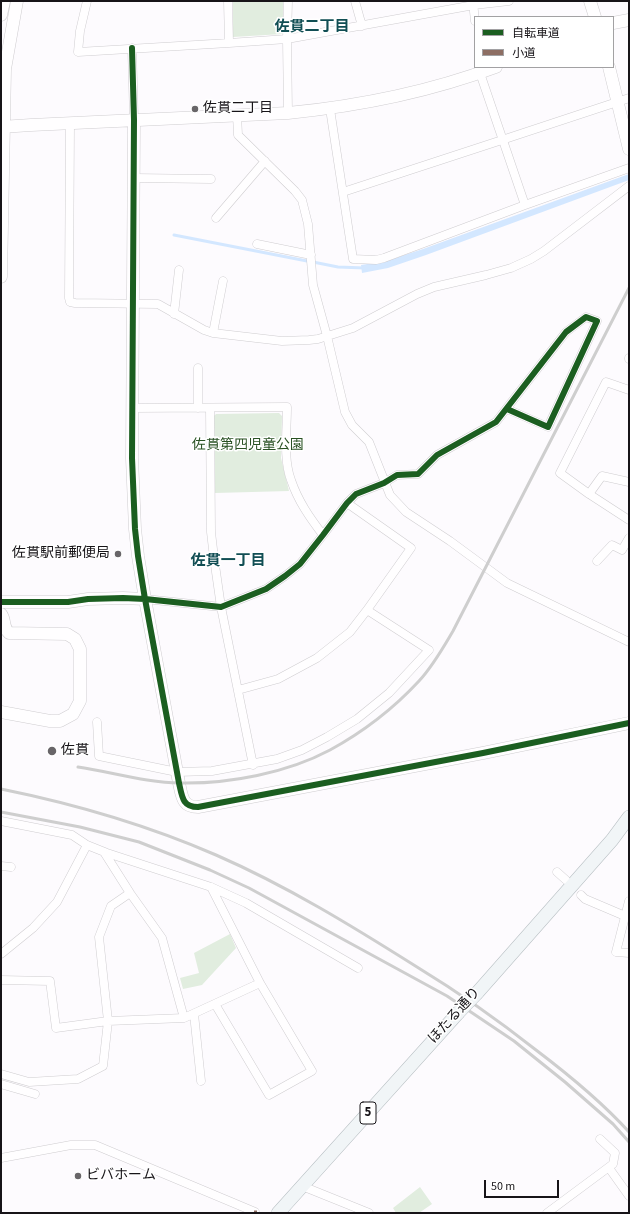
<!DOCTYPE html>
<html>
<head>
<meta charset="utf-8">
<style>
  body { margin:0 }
  #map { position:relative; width:630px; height:1214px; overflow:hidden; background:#fdfbfe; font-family:"Source Sans 3","Noto Sans JP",sans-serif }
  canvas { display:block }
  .frame { position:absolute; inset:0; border:2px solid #171418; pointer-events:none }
  .legend { position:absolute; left:474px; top:16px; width:140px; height:52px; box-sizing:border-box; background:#fff; border:1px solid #a2a1a3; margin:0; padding:5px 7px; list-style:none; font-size:12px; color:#171418 }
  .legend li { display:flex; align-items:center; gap:8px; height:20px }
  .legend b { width:20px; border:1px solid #a2a1a3 }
  .scale { position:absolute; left:484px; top:1180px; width:75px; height:18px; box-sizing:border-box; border:2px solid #171418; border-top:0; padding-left:5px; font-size:12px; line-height:14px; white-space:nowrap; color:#171418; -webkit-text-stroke:3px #fff; paint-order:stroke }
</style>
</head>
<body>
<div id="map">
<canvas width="630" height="1214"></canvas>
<div class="frame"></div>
<ul class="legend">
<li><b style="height:5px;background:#1b5e20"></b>自転車道</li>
<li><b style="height:5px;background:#8d6e63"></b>小道</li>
</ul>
<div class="scale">50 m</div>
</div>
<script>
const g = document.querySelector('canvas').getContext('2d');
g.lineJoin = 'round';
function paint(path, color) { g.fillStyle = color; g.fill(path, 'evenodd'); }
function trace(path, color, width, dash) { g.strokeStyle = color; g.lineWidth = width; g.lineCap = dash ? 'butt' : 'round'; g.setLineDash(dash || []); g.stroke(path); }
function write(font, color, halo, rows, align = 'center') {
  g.font = font + ' "Source Sans 3","Noto Sans JP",sans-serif'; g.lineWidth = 3; g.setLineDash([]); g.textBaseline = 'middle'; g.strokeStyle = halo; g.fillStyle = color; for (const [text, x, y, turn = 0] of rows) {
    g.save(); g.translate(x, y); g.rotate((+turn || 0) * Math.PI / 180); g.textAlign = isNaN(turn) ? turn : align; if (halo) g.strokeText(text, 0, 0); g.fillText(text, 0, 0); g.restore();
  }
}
const green = new Path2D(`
  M233 1H283V34L233 37Z
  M279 413 282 416 281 458 289 491 215 493 214 416 216 414Z
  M230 934 236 948 202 985 183 989 180 978 199 973 194 953Z
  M420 1187 432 1204 419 1213H396L393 1208Z`);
const water = new Path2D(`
  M629 174V180L426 255 388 268 362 273 361 265 386 261 423 249Z`);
const stream = new Path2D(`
  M174 235 307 261
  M313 262 338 267 365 268`);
const street = new Path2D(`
  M87 1 80 31 78 52 229 43
  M228 1 229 43 287 39 474 5 509 1
  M355 1 362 26
  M473 2 475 21
  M132 48 134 120
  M479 68 480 73 525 205
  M330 109 353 259 376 260 384 258 525 205 629 168
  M288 113 287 39 288 1
  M237 115 238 135 295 191 302 200 308 224 313 285 327 336 345 412 352 425 369 442 390 495 406 512 450 541 507 583 629 642
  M70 123 69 298 70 302 75 303 158 304 204 330 213 333 282 341 309 340 318 339 353 328 417 294 434 287 486 275 511 268 531 259 544 251 629 186
  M134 178 211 179
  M343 192 502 140 629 98
  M216 218 265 161
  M257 244 311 255
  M174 314 179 270
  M213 333 223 281
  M629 358V359
  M629 390 606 382 560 473 589 494 602 476 629 482
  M133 408 287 407C287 430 283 459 291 480 298 501 310 518 323 535
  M198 408V368
  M210 408 211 532 214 558 221 607 253 765
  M589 494 629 520
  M597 561 612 545 622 550 629 538
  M145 599 221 607 266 589 285 576 300 564 323 535 347 503 356 494 384 483 397 475 418 474 437 455 496 422 566 332 586 317 597 321 548 427 507 409
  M238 690 278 679 317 658 350 632 367 610
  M97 722 99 756 177 772 212 771 277 759 302 750 327 737 357 719 389 693 429 650 367 610 411 548 347 503
  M1 821 72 835 87 845 107 853 211 887 246 903 358 968
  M104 852 130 893 162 938 184 1018
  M1 866 11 867
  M557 872 566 880
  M581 895 585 899 625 916
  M629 901 616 952 629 953
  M1 954 33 928 57 902 87 845
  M1 980 50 981 56 1028 108 1021 184 1018 260 983 211 887
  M215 1004 269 1095 312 1071 260 983
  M194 1014 201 1081
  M1 1074 29 1082 78 1079 103 1066 108 1021 99 937 111 906 130 893
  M1 1084 35 1094
  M1 1158 71 1145H95L255 1212
  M609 1168 629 1196
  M302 1186 369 1213
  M547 1213 613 1164 615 1153 600 1139`);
const secondary = new Path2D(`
  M590 1 595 17
  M1 15 4 1
  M613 23 629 20
  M609 67 629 149
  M134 120 132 458 135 529 138 556 145 599 179 783C182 796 182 807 198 807L483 753 629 723
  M1 127 31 125 288 113C359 106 429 92 496 67
  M1 277 5 69 17 1
  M1 602H68L88 599 123 598 145 599
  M1 614C6 620 2 627 9 633L67 634 75 639 80 649V701L73 714 60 721H50L1 712`);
const primary = new Path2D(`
  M477 993 612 840 629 817
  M278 1213 458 1013`);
const rail = new Path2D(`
  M78 767C111 772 148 783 180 783 229 784 287 773 330 750 363 732 394 708 419 681 433 666 443 648 453 631L629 288
  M1 789C75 804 147 825 216 855 287 886 352 926 417 967 458 992 498 1020 536 1050 569 1075 601 1101 629 1132
  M1 812 80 827 139 842 210 870 249 888 447 996 514 1041 565 1082 613 1124 629 1142`);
const primaryBridge = new Path2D(`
  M458 1013 477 993`);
const quiet = new Path2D(`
  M254 1213H257`);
const cycleway = new Path2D(`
  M132 48 134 120 132 458 135 529 138 556 145 599 179 783C182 796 182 807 198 807L483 753 629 723
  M1 602H68L88 599 123 598 145 599 221 607 266 589 285 576 300 564 323 535 347 503 356 494 384 483 397 475 418 474 437 455 496 422 566 332 586 317 597 321 548 427 507 409`);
const markers = [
  [195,109,4,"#686568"],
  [118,554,4,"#686568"],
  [52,751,5,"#686568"],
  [78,1176,4,"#686568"]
];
const shields = [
  [368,1113,16]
];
const shieldNames = [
  ["5",368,1113]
];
const poiNames = [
  ["佐貫二丁目",203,109],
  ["佐貫駅前郵便局",110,554,"right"],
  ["佐貫",61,751],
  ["ビバホーム",86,1176]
];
const parkNames = [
  ["佐貫第四児童公園",248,446]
];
const streetNames = [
  ["ほたる通り",455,1016,-48]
];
const neighbourhoodNames = [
  ["佐貫二丁目",312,28],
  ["佐貫一丁目",228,562]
];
paint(green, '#e1eddf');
paint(water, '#d3e7ff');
trace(stream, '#d3e7ff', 3);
trace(street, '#cfcdd0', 9);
trace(secondary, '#cfcdd0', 13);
trace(primary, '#b9c0c4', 14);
trace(street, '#fffeff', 8);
trace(secondary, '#fffeff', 12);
trace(primary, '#f1f5f7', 13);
trace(rail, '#cecece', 3);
trace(primaryBridge, '#b9c0c4', 14, []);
trace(primaryBridge, '#f1f5f7', 13);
trace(quiet, '#8d6e63', 5, [10, 5]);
trace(cycleway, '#1b5e20', 6);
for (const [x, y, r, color] of markers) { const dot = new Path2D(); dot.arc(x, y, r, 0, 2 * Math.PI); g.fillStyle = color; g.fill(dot); trace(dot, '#fff', 1.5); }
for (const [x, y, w] of shields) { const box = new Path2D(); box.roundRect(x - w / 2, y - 11, w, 22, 3); g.fillStyle = '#fff'; g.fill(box); trace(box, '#171418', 1); }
write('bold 13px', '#171418', null, shieldNames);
write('14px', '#171418', '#fff', poiNames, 'left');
write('14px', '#295123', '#fff', parkNames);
write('14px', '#171418', '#fff', streetNames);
write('bold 15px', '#114e54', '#fff', neighbourhoodNames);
</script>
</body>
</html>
